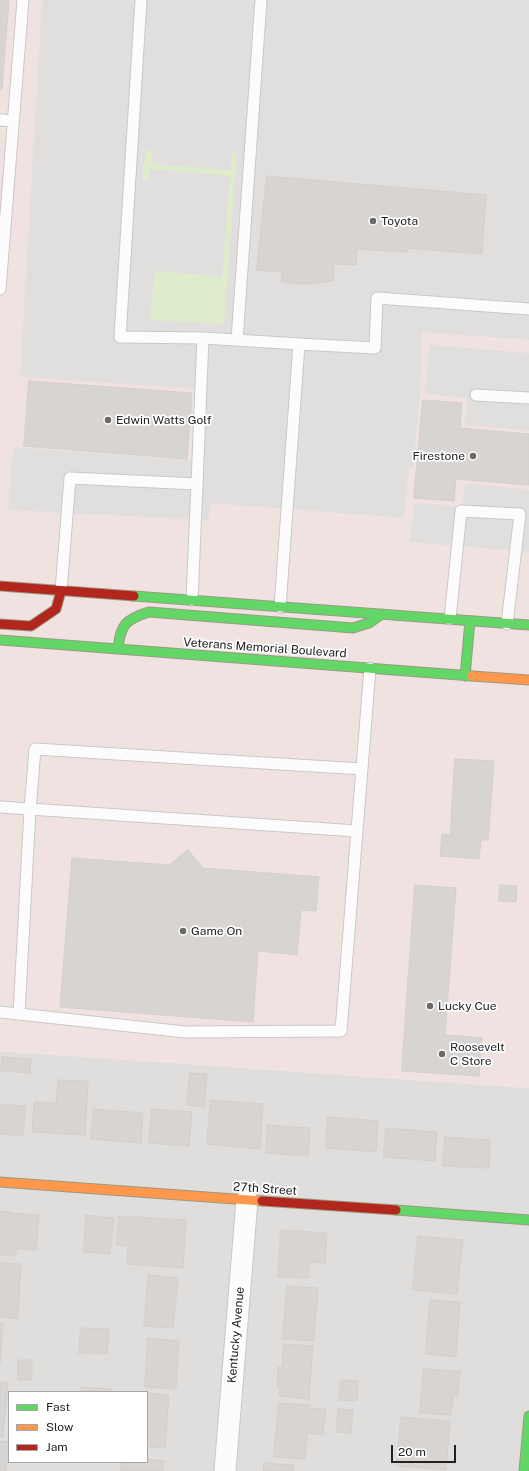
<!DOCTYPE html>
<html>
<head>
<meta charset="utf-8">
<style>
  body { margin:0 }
  #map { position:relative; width:529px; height:1471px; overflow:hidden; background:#f0eeeb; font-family:"Public Sans",sans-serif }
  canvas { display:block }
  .legend { position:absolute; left:8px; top:1391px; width:140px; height:72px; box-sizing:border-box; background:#fff; border:1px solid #a7a7a7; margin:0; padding:5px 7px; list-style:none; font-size:12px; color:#222 }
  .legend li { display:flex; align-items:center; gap:8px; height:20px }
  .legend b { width:20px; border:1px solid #a7a7a7 }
  .scale { position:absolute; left:391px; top:1445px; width:65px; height:18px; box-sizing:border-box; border:2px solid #222; border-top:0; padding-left:5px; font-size:12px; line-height:14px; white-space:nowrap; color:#222; -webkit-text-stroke:3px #fff; paint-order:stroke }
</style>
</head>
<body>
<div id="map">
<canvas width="529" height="1471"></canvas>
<ul class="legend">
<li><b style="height:5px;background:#63d668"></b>Fast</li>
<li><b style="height:5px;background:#ff974d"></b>Slow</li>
<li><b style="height:5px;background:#b3261e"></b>Jam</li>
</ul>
<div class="scale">20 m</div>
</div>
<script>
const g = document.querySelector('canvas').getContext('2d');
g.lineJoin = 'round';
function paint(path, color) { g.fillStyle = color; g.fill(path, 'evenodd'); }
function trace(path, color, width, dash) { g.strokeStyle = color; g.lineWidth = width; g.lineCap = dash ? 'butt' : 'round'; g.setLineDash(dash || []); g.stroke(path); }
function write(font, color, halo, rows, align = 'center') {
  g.font = font + ' "Public Sans",sans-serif'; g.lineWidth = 3.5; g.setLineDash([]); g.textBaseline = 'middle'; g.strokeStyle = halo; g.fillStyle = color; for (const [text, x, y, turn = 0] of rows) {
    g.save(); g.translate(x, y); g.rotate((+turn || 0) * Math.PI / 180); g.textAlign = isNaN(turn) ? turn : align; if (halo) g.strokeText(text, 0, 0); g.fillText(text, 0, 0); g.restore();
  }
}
const residential = new Path2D(`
  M0 1051 529 1088V1471H0ZM9 1392H147V1462H9Z`);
const commercial = new Path2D(`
  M0 0H529V1088L0 1051Z`);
const grass = new Path2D(`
  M145 150H152L151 163 230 170 232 153H237L224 324 150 320 155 271 150 169 148 181 142 180Z`);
const parking = new Path2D(`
  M42 0H529V340L422 332 420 396 413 468H409L404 518 211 503 208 520 8 510 13 447 191 460 196 389 20 377ZM146 150H152L151 164 230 170 232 153H237L224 324 150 320 155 271 222 277 230 176 150 169 148 181 142 180ZM267 176 486 195 482 254 407 248V252L357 249 356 265 334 264 333 281 308 284 292 283 281 281 282 272 257 270Z
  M429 345 529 353V431L465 425 467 398 425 394Z
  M465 483 529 490V552L410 542 414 503 462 506Z`);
const building = new Path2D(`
  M0 0H9L2 89H0Z
  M267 176 486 195 482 254 407 248V252L357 249 356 265 334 264 333 281 308 284 292 283 281 281 282 272 257 270Z
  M29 381 192 393 187 459 24 446Z
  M423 400 462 403 460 428 529 434V485L456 479 454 501 414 498Z
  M455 759 494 761 488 840H481L479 859 440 856 442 834 450 835Z
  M188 850 203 868 319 877 316 911 301 910 297 955 258 951 253 1022 60 1007 72 858 169 865Z
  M415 885 456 888 445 1035 482 1038 479 1076 402 1071Z
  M500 885 517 886 516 902 499 901Z
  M2 1057 31 1059 30 1073 1 1071Z
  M190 1073 207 1074 204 1107 187 1105Z
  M58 1080 88 1081 85 1135 32 1132 34 1102 56 1103Z
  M211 1100 263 1104 260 1149 207 1144Z
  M0 1104 26 1106 23 1136 0 1134Z
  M94 1109 143 1113 141 1143 91 1139Z
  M152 1109 192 1112 189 1146 149 1143Z
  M328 1117 378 1121 376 1152 326 1148Z
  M268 1125 310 1128 308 1156 266 1153Z
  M386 1128 437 1132 435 1161 384 1157Z
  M445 1137 490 1140 489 1168 443 1166Z
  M0 1211 11 1212V1213L39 1215 36 1250 16 1249V1256L0 1255Z
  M86 1215 114 1218 110 1254 84 1252Z
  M119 1216 186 1220 183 1268 127 1264 128 1246 117 1245Z
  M281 1230 327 1233 325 1263 309 1262 308 1278 278 1277Z
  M418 1236 463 1240 457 1294 413 1290Z
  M0 1263 21 1264 18 1319 0 1317Z
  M149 1275 178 1278 173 1328 144 1326Z
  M287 1286 318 1288 314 1341 283 1339Z
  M430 1300 460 1302 456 1357 426 1354Z
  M0 1323H3L0 1364Z
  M81 1328 109 1329 107 1354 79 1353Z
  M148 1338 179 1341 176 1389 145 1387Z
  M284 1344 313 1346 309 1399 279 1396 280 1386H277L278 1367H282Z
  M18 1360H32V1380H18Z
  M424 1369 460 1371 458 1396H453L451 1415 420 1413Z
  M341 1380 358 1381 357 1401 339 1400Z
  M0 1382H8L3 1437H0Z
  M82 1387 111 1389V1392H81Z
  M147 1393 169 1395 165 1448 147 1447Z
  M279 1403 309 1405V1408L326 1409 323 1435 307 1433 305 1459 274 1457Z
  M338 1409 353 1410 351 1433 337 1432Z
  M401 1417 450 1421 446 1470 397 1466Z
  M0 1441 9 1442 6 1471H0Z
  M147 1459 164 1461 163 1471H120L121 1462H147Z
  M264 1463 294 1465V1471H264Z`);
const lane = new Path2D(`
  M141 0 120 337 203 338 197 484
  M0 120 13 121
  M0 289 23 0
  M203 338 299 344
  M237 340 261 0
  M476 395 529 398
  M61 591 70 478 197 484 192 600
  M280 607 299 344 375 348 377 298 529 309
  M450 619 461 511 520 514 507 624
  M0 807 357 831
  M0 1012 185 1032 341 1031 370 668
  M19 1014 30 810 35 749 362 769`);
const street = new Path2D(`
  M225 1471 247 1200`);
const fast = new Path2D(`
  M134 596 529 625
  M0 640 472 676
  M118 649C120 625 126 619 149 612L353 628 369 623 382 614
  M465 676 470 621
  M396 1210 529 1220
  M524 1471 529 1416`);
const slow = new Path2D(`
  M472 676 529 680
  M0 1182 262 1201`);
const jam = new Path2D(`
  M0 586 134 596
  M0 624 31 626 56 609 61 591
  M262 1201 396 1210`);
const markers = [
  [373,221,4,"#6a6968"],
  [108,420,4,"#6a6968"],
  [473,456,4,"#6a6968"],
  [183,931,4,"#6a6968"],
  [430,1006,4,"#6a6968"],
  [442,1054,4,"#6a6968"]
];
const poiNames = [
  ["Toyota",381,221],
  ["Edwin Watts Golf",116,420],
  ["Firestone",465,456,"right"],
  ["Game On",191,931],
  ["Lucky Cue",438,1006],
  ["Roosevelt",450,1047],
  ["C Store",450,1061]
];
const streetNames = [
  ["Veterans Memorial Boulevard",265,648,4],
  ["27th Street",265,1189,4],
  ["Kentucky Avenue",236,1335,-85]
];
paint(residential, '#dfdedc');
paint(commercial, '#f1e2e2');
paint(grass, '#dfeccb');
paint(parking, '#e0dfde');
paint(building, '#d7d4d2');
trace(building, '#d3cfcc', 1);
trace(lane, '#c9c8c7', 13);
trace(street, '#c9c8c7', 23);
trace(fast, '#9a9a82', 11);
trace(slow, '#9a9a82', 11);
trace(jam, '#9a9a82', 11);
trace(lane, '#fdfcfc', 11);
trace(street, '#fdfcfc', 21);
trace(fast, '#63d668', 9);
trace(slow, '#ff974d', 9);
trace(jam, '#b3261e', 9);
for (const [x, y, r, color] of markers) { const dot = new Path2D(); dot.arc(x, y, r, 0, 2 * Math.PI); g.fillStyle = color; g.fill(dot); trace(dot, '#fff', 1.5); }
write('12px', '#222', '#fff', poiNames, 'left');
write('12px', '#222', '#fff', streetNames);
</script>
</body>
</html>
